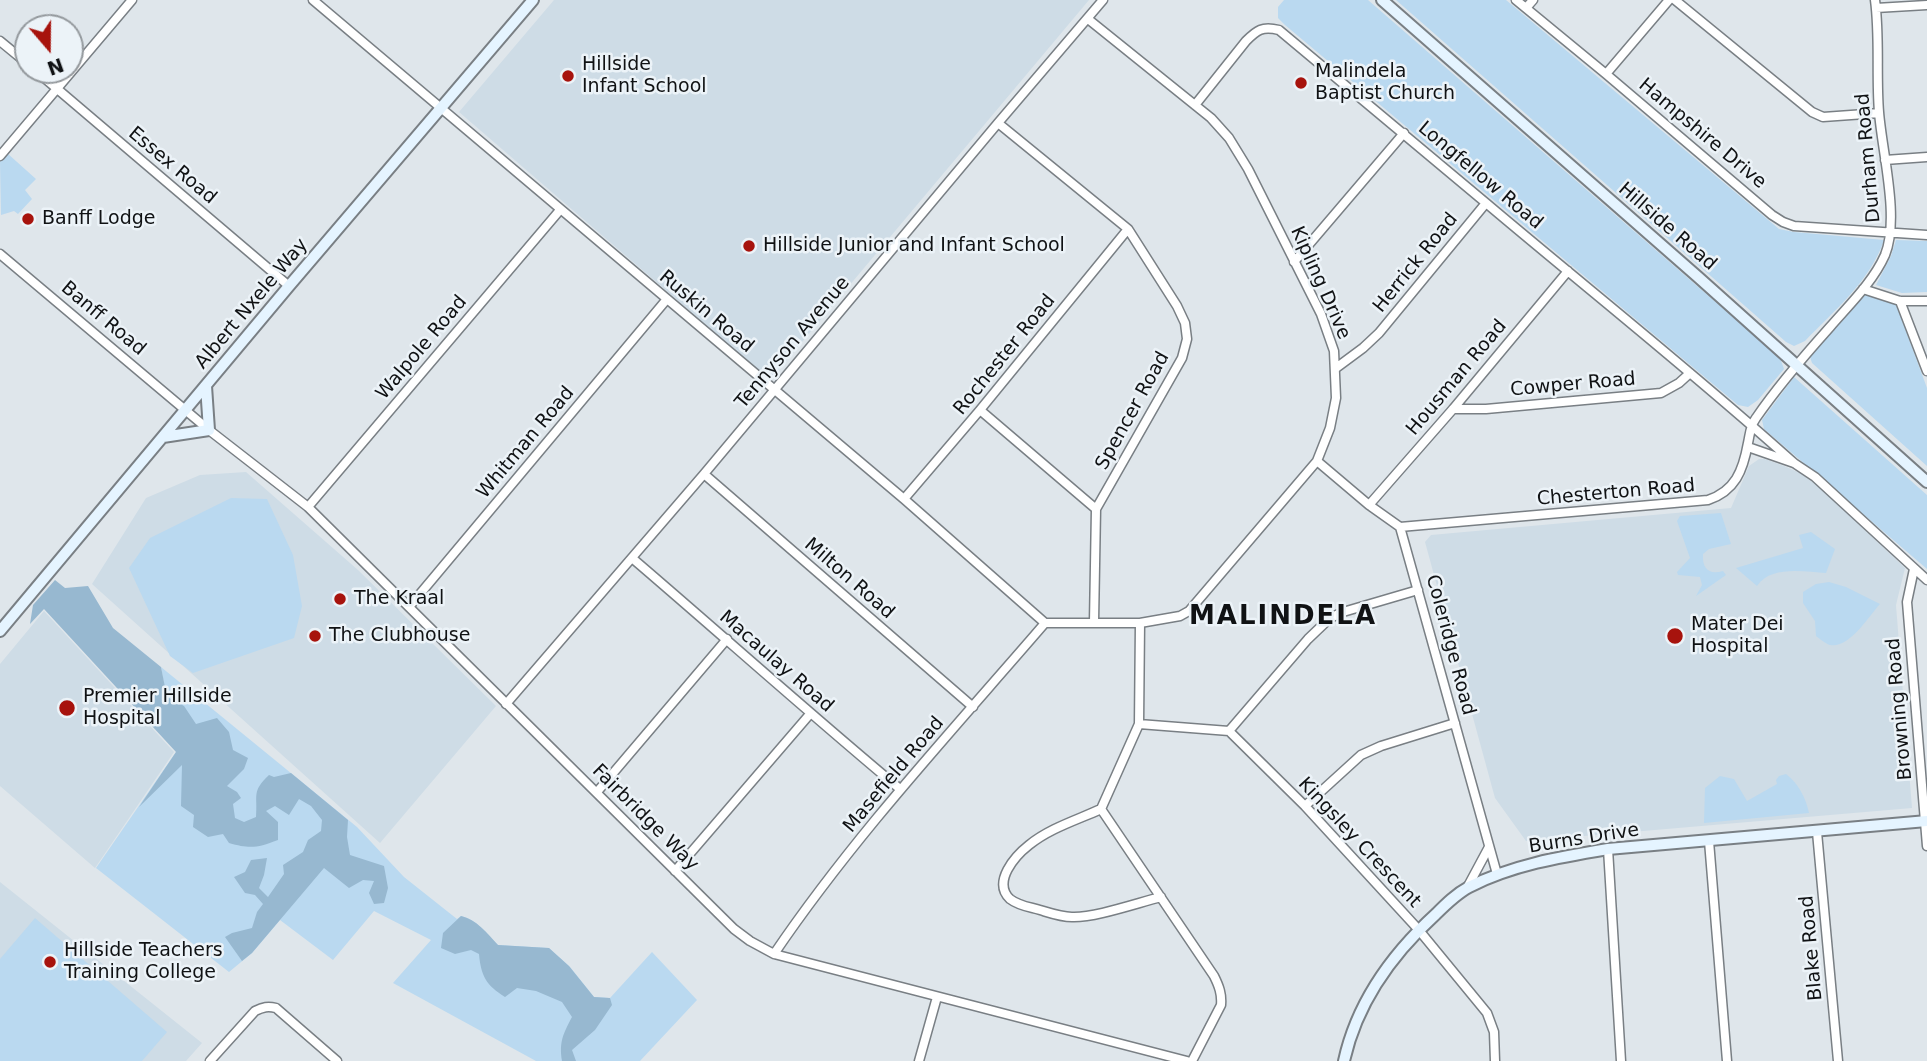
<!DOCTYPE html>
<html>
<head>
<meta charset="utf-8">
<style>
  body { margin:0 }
  #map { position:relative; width:1927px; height:1061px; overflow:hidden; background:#dfe6eb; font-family:"DejaVu Sans",sans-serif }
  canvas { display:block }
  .north { position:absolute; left:14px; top:14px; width:70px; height:70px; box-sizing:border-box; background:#ecf3f8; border:2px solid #94999d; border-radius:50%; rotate:160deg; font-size:19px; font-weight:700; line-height:28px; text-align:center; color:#101214 }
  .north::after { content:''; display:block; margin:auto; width:24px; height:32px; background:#a7130d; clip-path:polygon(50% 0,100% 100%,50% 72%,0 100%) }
</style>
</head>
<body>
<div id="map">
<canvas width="1927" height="1061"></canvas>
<div class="north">N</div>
</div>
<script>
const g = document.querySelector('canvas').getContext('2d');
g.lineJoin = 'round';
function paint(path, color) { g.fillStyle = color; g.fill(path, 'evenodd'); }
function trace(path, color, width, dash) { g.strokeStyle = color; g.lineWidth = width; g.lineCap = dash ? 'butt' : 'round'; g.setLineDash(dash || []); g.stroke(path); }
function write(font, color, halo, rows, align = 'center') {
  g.font = font + ' "DejaVu Sans",sans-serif'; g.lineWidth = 5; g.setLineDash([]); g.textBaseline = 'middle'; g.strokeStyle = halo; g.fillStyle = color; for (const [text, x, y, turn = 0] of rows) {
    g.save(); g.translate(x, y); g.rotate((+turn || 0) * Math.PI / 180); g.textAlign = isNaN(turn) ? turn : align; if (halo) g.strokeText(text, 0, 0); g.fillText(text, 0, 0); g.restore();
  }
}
const built = new Path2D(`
  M554 0H1089L770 380 459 112Z
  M1759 459H1765L1784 466 1800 473 1817 485 1905 568 1896 605 1912 808 1526 841 1495 798 1425 542 1431 535 1731 508 1749 466Z
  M246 472 358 570 496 706 380 843 92 584 146 498 200 475Z
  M44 611 174 752 95 868 0 786V664Z
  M0 882 202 1043 186 1061H0Z`);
const green = new Path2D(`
  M1284 0H1368L1780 358 1784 369 1758 400 1748 407 1738 405 1285 25 1278 18V7Z
  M1396 0H1506L1779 229 1794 232 1884 240C1871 280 1834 311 1805 341L1794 346 1786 342Z
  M7 153 36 179 25 190 32 199 18 214 14 211 1 215 0 162Z
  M1896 240 1927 241V292L1902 293 1876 285 1891 256Z
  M1865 295 1896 304 1927 388V466L1812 363 1810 357Z
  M1794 377 1927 495V569L1764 429 1762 420Z
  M231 498 267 499 293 555 302 606 294 638 193 673 170 656 129 568 150 538Z
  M1721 513 1731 544 1709 549 1703 554C1702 569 1709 575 1723 571L1726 575 1696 596 1702 585 1700 577 1678 575 1677 572 1690 558 1677 521 1680 516Z
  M1811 532 1835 549 1826 573C1805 572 1771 565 1757 586L1736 568 1803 548 1799 535Z
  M1829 582 1846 587 1880 604C1869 616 1849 649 1830 645 1826 644 1820 639 1816 636L1815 621 1803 603V592L1816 584Z
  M161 667 357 827 404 877 457 919 461 916C476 919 487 934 498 945L549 948 570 967 594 997 610 998 652 952 697 1000 640 1061H536L393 983 431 940 374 911 333 960 280 920 252 953 229 972 96 868 176 752Z
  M1786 774C1798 783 1806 798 1809 813L1704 823 1705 788 1720 776 1734 779 1747 801 1777 784 1776 780 1779 776Z
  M35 918 167 1032 142 1061H0V959Z`);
const forest = new Path2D(`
  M55 580 65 588 88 586 113 628 161 667 167 697 184 706 196 724 217 718 229 732 233 750 248 758 244 769 227 786 237 792 241 798 233 804 235 818 244 822 256 817C258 795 251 792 269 775L274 777 291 773 348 820 347 837 350 855 384 866 388 888 384 903 374 904 369 893 374 881 363 880 349 888 324 868 252 953 242 961 225 937 232 933 252 928 257 912 263 904 255 895 245 893 234 877 245 872 251 860 267 858 264 875 259 888 268 897 284 874 283 865 303 852 308 840 321 831 322 820 311 806 299 799 289 815 275 806 266 811 278 822V840C257 848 250 849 229 843L223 834 208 837 193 827 194 815 181 806 182 765 139 807 176 752 44 609 30 624 33 605Z
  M461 916C476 919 488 934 498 945L549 948 569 966 594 997 610 998 612 1005 595 1030 572 1050 576 1061H562C559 1042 563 1034 572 1017L562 1002 536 991 517 988 505 997C486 985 481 976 479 954L471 950 455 954 441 948 443 933Z`);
const minor = new Path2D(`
  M313 0 904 499 1045 623
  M1516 0 1606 74 1772 215 1783 222 1794 226 1927 235
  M1675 0 1812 112 1823 117 1879 113
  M1526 8 1533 0
  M1876 8 1927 5
  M0 41 28 64
  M35 70 289 286
  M1606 74 1669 0
  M1195 105 1246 41C1257 30 1262 26 1279 30 1348 87 1417 145 1486 203 1589 290 1694 373 1794 463
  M998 123 1128 229 1177 306 1185 323 1187 339 1182 358 1096 509 1094 622
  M0 156 132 0
  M1885 160 1927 157
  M0 254 209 430 308 507 734 929 750 941 774 954 1187 1061
  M1294 262 1404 133
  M1863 289 1900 301H1927
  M1900 301 1927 371
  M1336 368 1363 348 1379 333 1486 203
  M1453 409H1486L1661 393 1679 383 1690 373
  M980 410 1096 509
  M1748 447 1794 463 1815 477 1927 580
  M1317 461 1369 505 1400 527 1497 874
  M704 474 973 707
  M904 499 980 410 1128 229
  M1369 505 1453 409 1568 271
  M308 507 560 210
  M1400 527 1708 500C1735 491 1743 471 1748 443 1750 434 1750 426 1756 418 1778 386 1804 356 1830 327 1849 305 1873 282 1885 255 1900 218 1882 152 1879 112 1876 75 1880 37 1875 0
  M632 558C722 635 810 714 900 789
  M1914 569 1907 602 1927 846
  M409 607 667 299
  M1045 623H1140L1180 616 1189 611 1317 461 1330 428 1336 398 1334 351 1321 314 1248 169 1229 138 1211 118 1088 19
  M1140 623 1139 724 1101 809 1214 976C1219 986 1222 994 1221 1005L1192 1061
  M506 704 704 474 998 123 1103 0
  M1139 724 1229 731 1305 806 1418 929 1487 1013 1494 1032 1495 1061
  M1229 731 1308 639 1330 618 1343 612 1418 590
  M597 792 727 639
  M1305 806 1361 755 1381 746 1455 723
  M1101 809C1077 820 1050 828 1029 845 1015 856 992 882 1010 899 1019 906 1030 907 1040 910 1050 913 1061 917 1072 917 1094 918 1137 903 1161 897
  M1817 832 1838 1061
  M1709 841 1727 1061
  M1608 849 1621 1061
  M675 871 810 714
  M1467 888 1489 847
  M774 954C854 836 952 731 1045 623
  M210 1061 255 1011C263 1007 268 1006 276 1008L337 1061
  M919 1061 937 997`);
const secondary = new Path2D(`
  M1382 0 1698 277 1927 482
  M163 437 209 430 206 386
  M0 631 289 286 533 0
  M1344 1061C1357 1002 1392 954 1436 914 1446 904 1456 894 1469 887 1512 865 1560 857 1608 849L1927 821`);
const markers = [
  [568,76,7,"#a7130d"],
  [1301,83,7,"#a7130d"],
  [28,219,7,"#a7130d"],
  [749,246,7,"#a7130d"],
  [340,599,7,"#a7130d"],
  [315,636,7,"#a7130d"],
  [1675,636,9,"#a7130d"],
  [67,708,9,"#a7130d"],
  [50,962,7,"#a7130d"]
];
const poiNames = [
  ["Hillside",582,65],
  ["Infant School",582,87],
  ["Malindela",1315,72],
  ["Baptist Church",1315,94],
  ["Banff Lodge",42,219],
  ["Hillside Junior and Infant School",763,246],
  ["The Kraal",354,599],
  ["Mater Dei",1691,625],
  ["Hospital",1691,647],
  ["The Clubhouse",329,636],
  ["Premier Hillside",83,697],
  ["Hospital",83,719],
  ["Hillside Teachers",64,951],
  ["Training College",64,973]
];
const streetNames = [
  ["Hampshire Drive",1702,134,40],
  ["Durham Road",1869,158,-95],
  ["Essex Road",172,166,40],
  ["Longfellow Road",1480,176,40],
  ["Hillside Road",1667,227,41],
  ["Herrick Road",1416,263,-51],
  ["Kipling Drive",1320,283,66],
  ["Albert Nxele Way",252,304,-50],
  ["Ruskin Road",706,312,40],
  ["Banff Road",103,319,40],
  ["Tennyson Avenue",793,343,-50],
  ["Walpole Road",422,348,-50],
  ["Rochester Road",1005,355,-51],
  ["Housman Road",1457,378,-50],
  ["Cowper Road",1573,385,-5],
  ["Spencer Road",1133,411,-61],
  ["Whitman Road",526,443,-50],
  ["Chesterton Road",1616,493,-5],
  ["Milton Road",849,579,41],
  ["Coleridge Road",1450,645,75],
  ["Macaulay Road",776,662,41],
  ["Browning Road",1900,709,-95],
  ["Masefield Road",894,775,-50],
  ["Fairbridge Way",645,818,45],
  ["Burns Drive",1584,839,-9],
  ["Kingsley Crescent",1359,843,47],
  ["Blake Road",1812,948,-95]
];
const districtNames = [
  ["MALINDELA",1283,617]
];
paint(built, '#cedce6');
paint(green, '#bad9f0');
paint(forest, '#97b8d0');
trace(minor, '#797f84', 11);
trace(secondary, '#797f84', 14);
trace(minor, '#fff', 8);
trace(secondary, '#e5f4ff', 10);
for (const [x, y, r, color] of markers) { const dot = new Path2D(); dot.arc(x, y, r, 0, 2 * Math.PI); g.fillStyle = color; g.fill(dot); trace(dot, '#ecf3f8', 2.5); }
write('19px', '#101214', '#ecf3f8', poiNames, 'left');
write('19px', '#101214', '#ecf3f8', streetNames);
g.letterSpacing = '2px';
write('bold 26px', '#101214', '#ecf3f8', districtNames);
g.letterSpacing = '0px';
</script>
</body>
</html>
